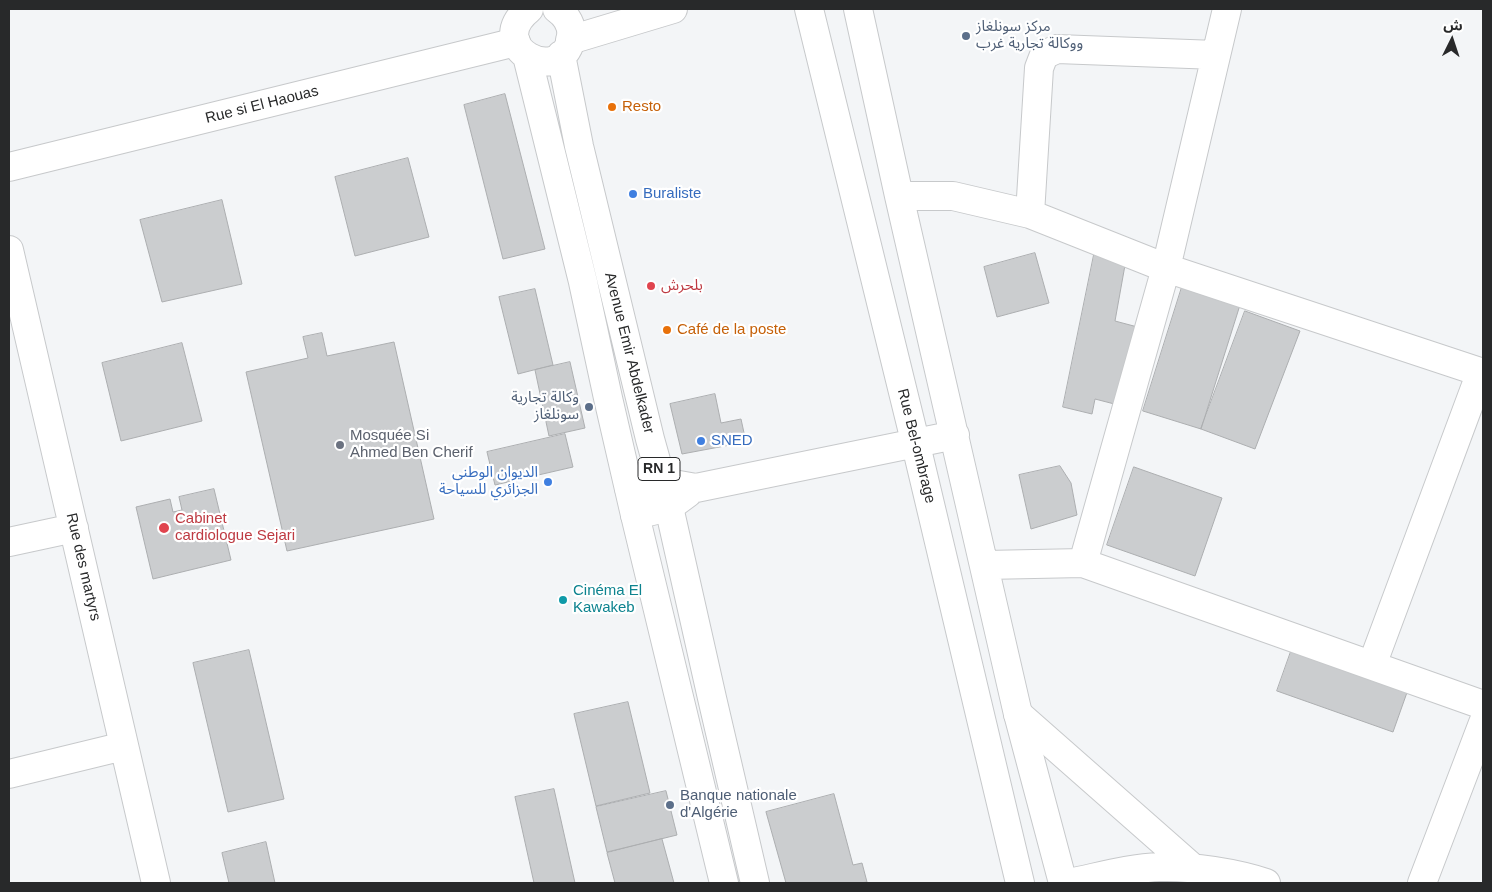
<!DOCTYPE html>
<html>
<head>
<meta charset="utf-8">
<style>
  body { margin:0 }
  #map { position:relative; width:1492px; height:892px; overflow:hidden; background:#f3f5f7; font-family:Arial,"Noto Sans Arabic",sans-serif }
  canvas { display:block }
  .frame { position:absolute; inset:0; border:10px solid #28292a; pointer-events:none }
  .north { position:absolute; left:1427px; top:15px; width:50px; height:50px; -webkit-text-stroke:4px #fff; paint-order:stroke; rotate:4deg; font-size:14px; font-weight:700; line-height:20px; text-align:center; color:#28292a }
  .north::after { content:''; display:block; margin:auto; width:18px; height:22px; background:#28292a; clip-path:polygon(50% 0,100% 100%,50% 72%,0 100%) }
</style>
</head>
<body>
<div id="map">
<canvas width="1492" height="892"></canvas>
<div class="frame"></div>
<div class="north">ش</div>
</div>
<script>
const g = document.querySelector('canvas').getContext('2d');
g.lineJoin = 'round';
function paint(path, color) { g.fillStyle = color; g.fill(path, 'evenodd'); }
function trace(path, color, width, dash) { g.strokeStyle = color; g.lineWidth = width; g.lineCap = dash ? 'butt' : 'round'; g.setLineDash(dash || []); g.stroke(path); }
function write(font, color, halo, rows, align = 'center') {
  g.font = font + ' Arial,"Noto Sans Arabic",sans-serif'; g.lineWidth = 4.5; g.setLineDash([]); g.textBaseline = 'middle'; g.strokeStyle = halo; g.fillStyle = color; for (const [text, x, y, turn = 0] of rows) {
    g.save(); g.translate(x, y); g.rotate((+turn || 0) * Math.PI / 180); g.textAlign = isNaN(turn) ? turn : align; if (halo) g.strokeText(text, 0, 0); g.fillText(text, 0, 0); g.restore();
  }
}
const building = new Path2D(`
  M505 94 545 249 503 259 464 105Z
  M408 158 429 237 355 256 335 177Z
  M222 200 242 284 162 302 140 220Z
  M1096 245 1127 254 1115 321 1145 329 1126 407 1095 399 1092 414 1063 407Z
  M1035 253 1049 303 997 317 984 267Z
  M1182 287 1240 305 1201 429 1143 411Z
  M535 289 553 365 518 374 499 297Z
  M1245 311 1300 331 1255 449 1201 429Z
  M322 333 327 356 394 342 434 519 287 551 246 372 308 358 303 337Z
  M182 343 202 421 121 441 102 363Z
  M570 362 585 428 549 436 535 370Z
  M715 394 721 423 741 419 746 442 682 454 670 404Z
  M565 434 573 467 495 485 487 452Z
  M1060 466 1071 483 1077 515 1031 529 1019 475Z
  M1134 467 1222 498 1195 576 1107 545Z
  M214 489 231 560 153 579 136 507 170 499 173 512 182 510 179 497Z
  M1294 643 1410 684 1393 732 1277 691Z
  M249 650 284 799 228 812 193 663Z
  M628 702 650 793 596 806 574 714Z
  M554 789 575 883H534L515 797Z
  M666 791 677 835 607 852 596 807Z
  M834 794 853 865 862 863 867 882 861 883H786L766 812Z
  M662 839 674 883H615L607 853Z
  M266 842 275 883H229L222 853Z`);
const minor = new Path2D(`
  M809 9 916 445 1020 883
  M858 9 899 196 1018 714 1063 883
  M570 40 673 9
  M9 167 516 42
  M899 196H953L1030 214 1166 268 1483 373
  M1030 214 1039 68 1044 55 1057 49 1216 55
  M9 250 156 883
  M629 488 662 482 696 488 955 435
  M635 515 669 507 688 493
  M9 542 74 528
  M1083 563 1166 268 1227 9
  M985 565 1083 563 1483 705
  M1372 665 1481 372
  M9 774 124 746
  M1422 883 1483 723`);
const major = new Path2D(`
  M529 9C482 47 561 88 571 39 573 26 567 16 557 9
  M561 55 579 146 650 439 669 507 712 698 755 883
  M527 56 583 282 608 398 635 515 724 883
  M1018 714 1194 869
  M1069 883C1099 877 1129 868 1160 867 1191 866 1236 873 1266 883`);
const markers = [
  [966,36,5,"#5c6f8a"],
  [612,107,5,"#e8710a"],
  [633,194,5,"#3f7fe0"],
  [651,286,5,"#e0444e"],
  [667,330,5,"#e8710a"],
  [589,407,5,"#5c6f8a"],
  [701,441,5,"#3f7fe0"],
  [340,445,5,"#6b7280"],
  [548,482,5,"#3f7fe0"],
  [164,528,6,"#e0444e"],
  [563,600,5,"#0f9aa8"],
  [670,805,5,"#5c6f8a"]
];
const shields = [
  [659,469,42]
];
const shieldNames = [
  ["RN 1",659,469]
];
const serviceNames = [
  ["مركز سونلغاز",976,27],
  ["ووكالة تجارية غرب",976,44],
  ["وكالة تجارية",579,398,"right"],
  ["سونلغاز",579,415,"right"],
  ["Banque nationale",680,796],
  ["d'Algérie",680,813]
];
const streetNames = [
  ["Rue si El Haouas",262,105,-14],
  ["Avenue Emir Abdelkader",629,353,76],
  ["Rue Bel-ombrage",916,446,76],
  ["Rue des martyrs",83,567,77]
];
const foodNames = [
  ["Resto",622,107],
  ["Café de la poste",677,330]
];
const shopNames = [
  ["Buraliste",643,194],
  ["SNED",711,441],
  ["الديوان الوطني",538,473,"right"],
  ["الجزائري للسياحة",538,490,"right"]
];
const healthNames = [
  ["بلحرش",661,286],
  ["Cabinet",175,519],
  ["cardiologue Sejari",175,536]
];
const worshipNames = [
  ["Mosquée Si",350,436],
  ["Ahmed Ben Cherif",350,453]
];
const cultureNames = [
  ["Cinéma El",573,591],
  ["Kawakeb",573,608]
];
paint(building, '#cbcdcf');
trace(building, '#acaeb0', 1);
trace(minor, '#c7c9cb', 30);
trace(major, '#c7c9cb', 30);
trace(minor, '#fff', 28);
trace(major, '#fff', 28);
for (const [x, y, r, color] of markers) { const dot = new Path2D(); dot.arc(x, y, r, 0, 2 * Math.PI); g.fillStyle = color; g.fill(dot); trace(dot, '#fff', 2); }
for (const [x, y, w] of shields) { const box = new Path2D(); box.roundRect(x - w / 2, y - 11.5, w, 23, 4); g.fillStyle = '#fff'; g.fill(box); trace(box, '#28292a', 1); }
write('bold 14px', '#28292a', null, shieldNames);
write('15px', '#4e5e75', '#fff', serviceNames, 'left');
write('15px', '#28292a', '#fff', streetNames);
write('15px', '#c56008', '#fff', foodNames, 'left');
write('15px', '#366cbe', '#fff', shopNames, 'left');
write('15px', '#be3a42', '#fff', healthNames, 'left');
write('15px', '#5b616d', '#fff', worshipNames, 'left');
write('15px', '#0d838f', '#fff', cultureNames, 'left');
</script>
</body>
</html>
